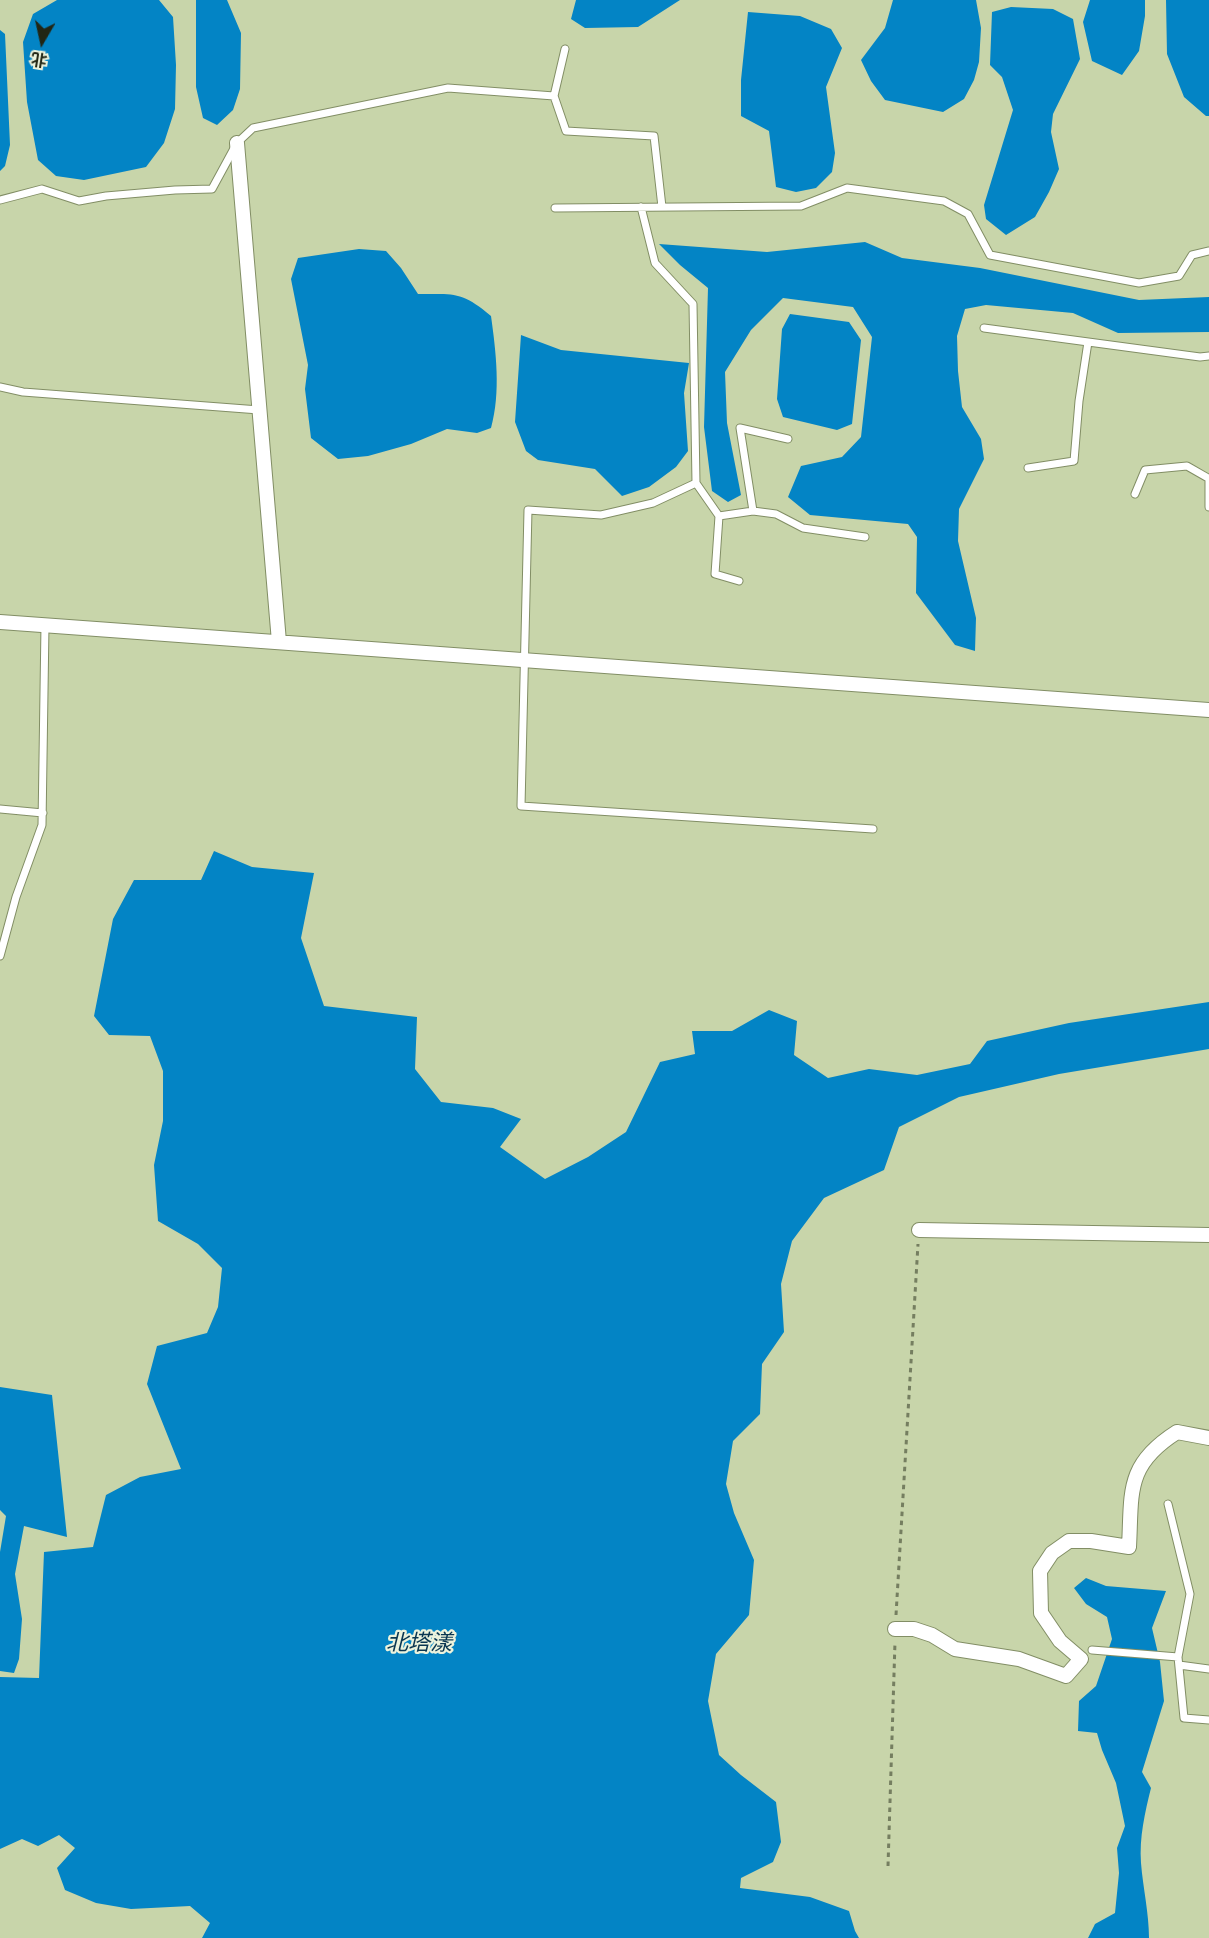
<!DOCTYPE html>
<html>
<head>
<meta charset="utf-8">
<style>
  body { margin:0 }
  #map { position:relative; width:1209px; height:1938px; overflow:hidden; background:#c8d5aa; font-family:Commissioner,"Noto Sans SC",sans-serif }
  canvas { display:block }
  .north { position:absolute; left:12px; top:12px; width:60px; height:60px; -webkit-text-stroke:4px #ecf3dd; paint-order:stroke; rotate:189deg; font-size:16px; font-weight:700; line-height:24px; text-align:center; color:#212615 }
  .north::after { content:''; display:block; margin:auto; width:21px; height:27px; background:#212615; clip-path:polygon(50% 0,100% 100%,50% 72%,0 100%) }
</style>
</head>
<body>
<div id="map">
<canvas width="1209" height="1938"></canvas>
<div class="north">北</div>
</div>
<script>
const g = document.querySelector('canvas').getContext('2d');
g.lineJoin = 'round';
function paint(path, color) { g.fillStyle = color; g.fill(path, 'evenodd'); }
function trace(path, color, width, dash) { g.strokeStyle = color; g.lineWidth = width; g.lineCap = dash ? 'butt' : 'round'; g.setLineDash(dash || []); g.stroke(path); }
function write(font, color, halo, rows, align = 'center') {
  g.font = font + ' Commissioner,"Noto Sans SC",sans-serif'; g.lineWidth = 4.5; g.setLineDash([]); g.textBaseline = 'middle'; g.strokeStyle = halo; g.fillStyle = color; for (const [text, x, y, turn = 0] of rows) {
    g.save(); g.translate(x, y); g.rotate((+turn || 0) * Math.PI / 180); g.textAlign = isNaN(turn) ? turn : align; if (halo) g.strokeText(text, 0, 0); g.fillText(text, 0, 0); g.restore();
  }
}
const water = new Path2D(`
  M57 0H159L173 17 176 65 175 109 164 143 146 167 84 180 56 176 38 160 27 102 23 42 33 14Z
  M196 0H227L241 33 240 89 233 110 217 125 203 118 196 87Z
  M576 0H680L638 27 585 28 571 19Z
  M893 0H976L981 28 979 62 974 80 964 99 943 112 885 100 871 81 861 60 885 28Z
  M1090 0H1145V16L1139 51 1122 75 1092 61 1083 22Z
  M1166 0H1209V116H1206L1184 97 1167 54Z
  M1011 7 1053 9 1073 19 1080 59 1053 114 1051 132 1059 169 1049 192 1035 217 1006 235 986 219 984 205 1013 110 1002 77 990 65 992 12Z
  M748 12 800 16 831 29 842 48 826 87 835 153 832 172 816 188 796 192 776 187 769 131 741 116V80Z
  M0 30 5 34 10 145 5 166 0 171Z
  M865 242 902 258 980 268 1139 300 1209 297V332L1118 333 1073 313 986 305 965 309 957 336 958 371 962 407 981 439 984 459 959 509 958 541 976 618 975 651 955 645 916 593 917 537 908 524 810 515 788 497 801 466 842 457 861 437 872 337 853 307 783 298 751 330 725 372 727 423 741 495 728 502 712 491 704 427 708 288 680 265 659 244 767 252Z
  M359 249 386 251 401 268 418 294C454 294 462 291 491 316 496 352 501 392 491 428L477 433 447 429 411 444 368 456 338 459 311 438 305 389 308 365 291 279 298 258Z
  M790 314 849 322 861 340 852 424 837 430 783 417 777 399 782 329Z
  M521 335 561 350 689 363 684 393 688 451 676 467 649 487 622 496 595 469 538 460 526 451 515 422Z
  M214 851 252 867 314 873 301 938 324 1006 417 1017 415 1069 441 1102 493 1108 521 1119 500 1147 545 1179 588 1157 626 1132 660 1062 695 1054 692 1031H732L769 1010 797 1021 794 1055 828 1078 869 1069 917 1075 970 1064 987 1041 1069 1023 1209 1002V1049L1059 1074 959 1097 899 1127 884 1170 824 1198 792 1241 781 1284 784 1332 762 1364 760 1414 733 1441 726 1484 734 1513 754 1560 749 1615 716 1654 708 1701 719 1755 741 1775 776 1802 781 1842 773 1862 741 1878 740 1888 810 1897 849 1911 855 1931 859 1938H202L210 1923 190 1906 131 1909 96 1903 65 1890 57 1868 75 1848 59 1835 38 1846 22 1839 0 1849V1677L39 1678 44 1552 93 1547 106 1495 140 1477 181 1469 147 1384 157 1346 207 1333 218 1307 222 1268 198 1244 158 1221 154 1165 163 1121V1071L150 1036 109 1035 94 1016 113 919 134 880H201Z
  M0 1387 52 1395 67 1537 24 1526 15 1574 22 1619 19 1659 14 1673 0 1671V1552L6 1516 0 1510Z
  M1086 1578 1106 1586 1166 1591 1152 1628 1160 1662 1164 1701 1142 1772 1151 1788C1145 1812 1139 1838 1141 1863 1143 1888 1149 1913 1149 1938H1088L1095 1924 1115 1913 1119 1873 1117 1848 1125 1826 1116 1783 1102 1750 1097 1733 1078 1731 1079 1701 1096 1686 1112 1639 1107 1617 1086 1604 1074 1588Z`);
const path = new Path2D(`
  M896 1615 918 1244
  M888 1866 895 1642`);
const service = new Path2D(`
  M565 49 554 96 566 131 654 136 662 207
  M0 200 42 189 79 201 106 196 175 190 212 189 237 143 253 128 448 88 554 96
  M641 207 655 263 693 304 696 483 719 516 715 574 739 581
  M555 208 801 206 847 188 944 201 968 214 990 255 1139 283 1179 276 1192 255 1209 251
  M984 328 1200 357 1209 356
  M0 387 23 392 259 410
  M1028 468 1074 461 1079 401 1088 342
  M1209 478V507
  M696 483 653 503 601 515 528 510 521 806 873 829
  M1135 494 1145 470 1187 466 1208 478
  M753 511 740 428 788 439
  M719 516 753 511 776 514 803 528 865 537
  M0 809 43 813
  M0 956 16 897 42 825 45 625
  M1168 1504 1190 1594 1178 1657 1184 1718 1209 1720
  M1092 1650 1178 1657
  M1179 1665 1209 1669`);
const minor = new Path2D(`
  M237 143 279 642
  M0 622 1209 710
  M919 1230 1209 1235
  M895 1629H914L932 1635 955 1649 1019 1659 1066 1676 1081 1659 1060 1641 1041 1613 1040 1571 1052 1553 1069 1541H1091L1129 1547C1132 1492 1125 1465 1177 1432L1209 1438`);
const waterNames = [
  ["北塔漾",419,1643]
];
paint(water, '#0384c5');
trace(service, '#828e65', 9);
trace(minor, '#828e65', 16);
trace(path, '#757e60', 3, [4.5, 4.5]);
trace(service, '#fff', 7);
trace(minor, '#fff', 14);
write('italic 22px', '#0a3651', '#ecf3dd', waterNames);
</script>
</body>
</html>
